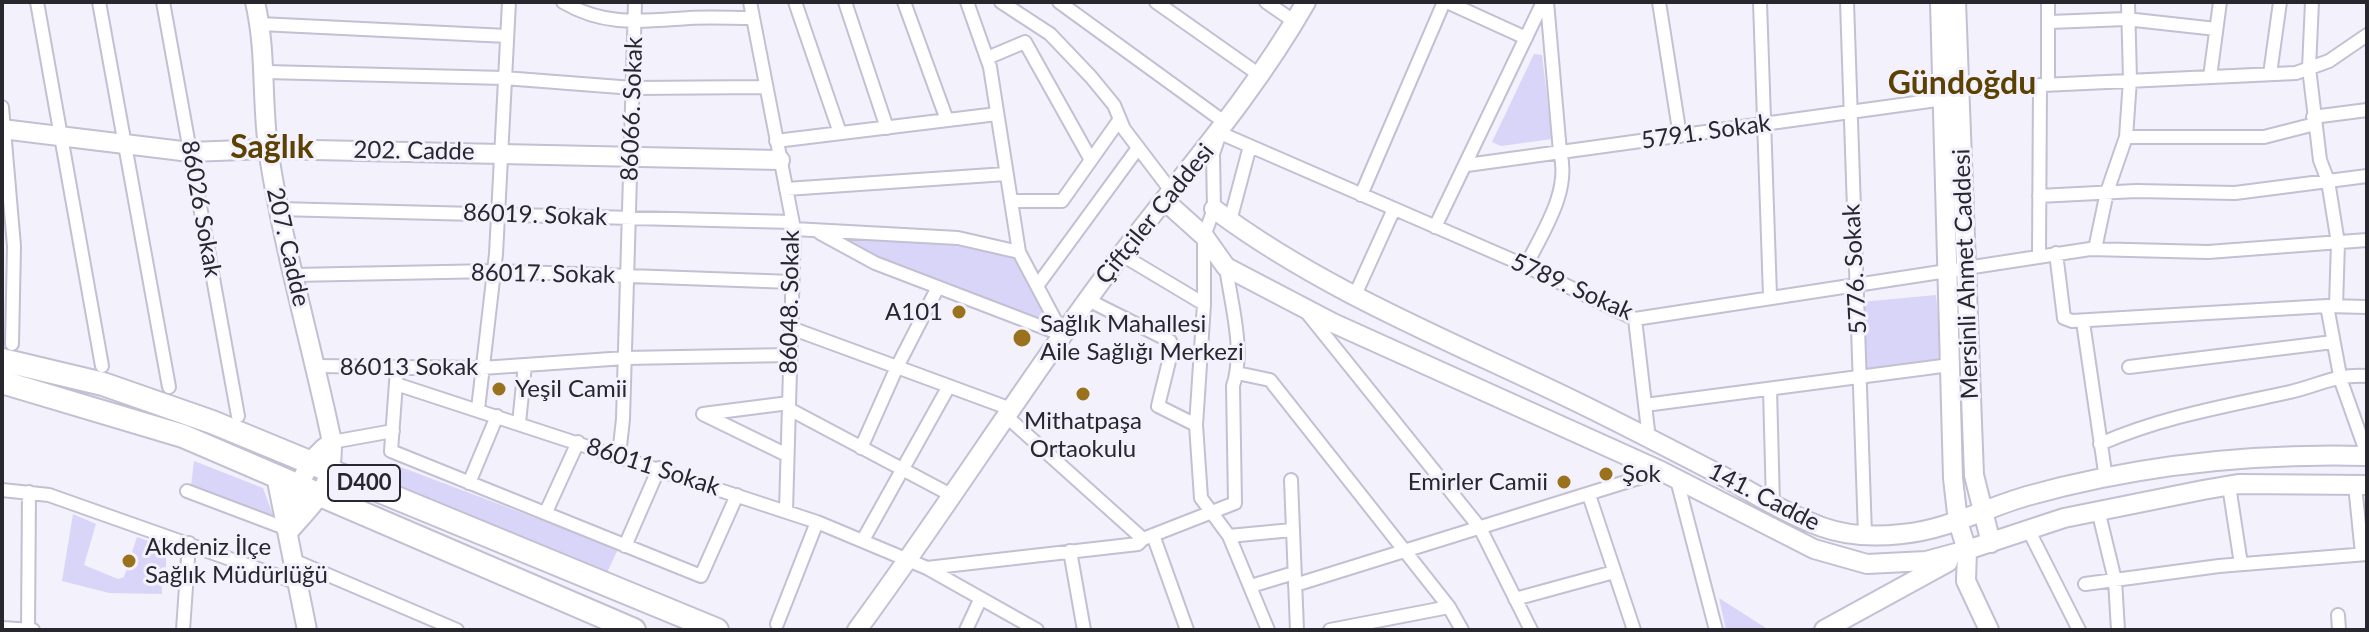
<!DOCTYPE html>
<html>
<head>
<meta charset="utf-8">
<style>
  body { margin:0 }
  #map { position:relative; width:2369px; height:632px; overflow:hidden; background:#f2f1fc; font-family:Lato,sans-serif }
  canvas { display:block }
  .frame { position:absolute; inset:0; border:4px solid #28272e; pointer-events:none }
</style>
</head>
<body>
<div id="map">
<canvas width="2369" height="632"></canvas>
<div class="frame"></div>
</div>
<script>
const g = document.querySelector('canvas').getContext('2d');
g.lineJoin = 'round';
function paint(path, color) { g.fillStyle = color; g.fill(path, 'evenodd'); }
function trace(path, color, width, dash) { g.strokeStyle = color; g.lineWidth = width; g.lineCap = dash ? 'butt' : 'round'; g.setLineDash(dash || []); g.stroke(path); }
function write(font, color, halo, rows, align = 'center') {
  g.font = font + ' Lato,sans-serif'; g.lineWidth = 6; g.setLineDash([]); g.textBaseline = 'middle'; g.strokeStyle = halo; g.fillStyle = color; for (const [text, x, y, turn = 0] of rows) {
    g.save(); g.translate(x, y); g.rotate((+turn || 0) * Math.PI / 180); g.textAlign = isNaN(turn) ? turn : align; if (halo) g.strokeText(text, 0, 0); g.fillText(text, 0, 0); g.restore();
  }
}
const green = new Path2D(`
  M1534 54 1542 55 1552 139 1501 146 1492 142Z
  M842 239 957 243 1015 259 1042 311 1039 320 879 258Z
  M1936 295 1943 368 1863 373 1861 302Z
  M194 461 263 488 273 515 195 489 191 485Z
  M390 463 618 549 606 575 384 482Z
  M73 514 96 524 84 565 118 579 124 577 137 537 166 547V567L161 568 162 594 109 593 62 581Z
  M1719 598 1769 630H1726Z`);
const street = new Path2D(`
  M37 2 102 366
  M99 2 169 387
  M163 2 238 416
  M563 2C605 27 643 21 689 18 710 17 731 18 752 18
  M750 2 794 229 786 511
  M795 2 840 133
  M845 2 887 128
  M904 2 947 120
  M967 2 990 67 1019 252 1063 335
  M1001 2 1050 34 1091 77 1114 105 1124 129 1172 192
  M1059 2 1227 124
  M1156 2 1261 76
  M1266 2 1295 22
  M1447 2 1526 38
  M1659 2 1680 136
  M1760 2 1770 296
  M1847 2 1865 535
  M2048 2V84
  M2312 2 2309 68 2320 160 2328 181 2338 243 2336 306
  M2050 22 2126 19 2216 29
  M260 24 507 36
  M987 58 1025 42 1091 160
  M266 72 504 78 633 88 766 87
  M2270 74 2280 2
  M2210 77 2220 2
  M1959 89 2296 73 2329 61 2367 35
  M2 107 14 246 12 344
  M2313 117 2367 110
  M2126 137H2264L2315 124
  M776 141 997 114
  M1467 165 1944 99
  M786 189 1006 174
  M1361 195 1444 2
  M2039 196 2136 191 2235 193 2367 176
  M1011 201H1062L1120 119
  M278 209 792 222
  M1230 221 1250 146
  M1435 227 1543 2
  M794 229 958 238 1019 252
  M820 233 875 263 1063 335
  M2095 249 2107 192 2126 137 2130 80 2128 2
  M2056 253 2064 318 2072 321 2327 306 2367 307
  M1122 255 1204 304
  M2039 256 2040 85
  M1526 266C1543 231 1571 191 1560 152L1547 2
  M293 275 494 271 792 282
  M1037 286 1138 148
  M1355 295 1394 209
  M1088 300 1170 341 1172 349 1158 406 1196 425
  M2327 306 2341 381 2367 454
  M1308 314 1480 528 1531 630
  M1635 319 1649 439
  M2083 322 2106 479
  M791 328 1011 409
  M316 366 482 368 625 358 790 355
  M2129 367 2333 342
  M397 369 391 451 701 576 737 495
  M1237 373 1270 380 1449 607
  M396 384 817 522 927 568 1037 630
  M1770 389 1773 504
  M1645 405 1950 365
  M478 409 496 254 509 2
  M789 409 951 495
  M703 414 787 455
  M703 414 789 403
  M1006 416 1143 539
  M519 423 525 365
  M332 442 393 431
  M2100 444C2161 417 2226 406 2290 392 2320 385 2335 374 2367 376
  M861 448 897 367 938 287
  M619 455 623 419 635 2
  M1291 480 1297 630
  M1677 480 1716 630
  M469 483 497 416
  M2355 485 2362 554
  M2229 486 2241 564
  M2 490 49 495 298 583
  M187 491 290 530
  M1589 495 1634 630
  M2098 510 2115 580 2118 630
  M546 512 578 442
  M2028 529 2079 630
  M1153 535 1187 630
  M1229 536 1292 530
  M863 540 949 386
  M625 546 659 468
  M1070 551 1084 630
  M293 560 457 630
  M927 568 1138 544 1143 539 1235 503 1233 386C1245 350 1231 304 1226 267
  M2085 584 2219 566 2367 554
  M1295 585 1661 471
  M1251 586 1294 573
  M1515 599 1614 572
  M2338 615 2339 630
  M777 624 817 522
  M2 628 33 630
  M28 630 29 492
  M183 630 189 543
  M966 630 980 600
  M1268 630 1229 536 1201 498 1196 425 1204 304V236L1214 209 1213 154 1220 133 1526 266 1635 319 2090 249 2208 252 2367 240
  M1330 630 1449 607 1462 630`);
const secondary = new Path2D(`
  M255 2C267 53 261 104 269 155 284 252 312 346 332 442 333 487 318 498 290 530
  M1940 2 1953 478 1958 522 1967 550 2064 518 2203 490 2238 484 2367 485
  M1956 2 1974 475 1991 543
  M2 129 190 152 268 149 780 160
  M1165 201 1204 236 1226 267 1333 323 1661 471 1814 549 1867 564 1926 561 1967 550
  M1214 209C1326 293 1459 344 1583 405 1632 429 1680 454 1728 479 1758 496 1789 515 1822 527 1847 536 1876 537 1902 534 1947 530 1985 508 2027 496 2138 465 2252 453 2367 456
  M276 476 307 630
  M291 523C298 490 302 462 332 442
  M1967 550 1966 581 1989 630
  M857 630C939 519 1013 402 1094 291 1166 192 1245 109 1306 2
  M1824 630 1948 562`);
const highway = new Path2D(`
  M2 360 103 384 212 422 717 630
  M2 382 183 436 634 630`);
const markers = [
  [959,312,8,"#9a721e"],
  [1022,338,10,"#9a721e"],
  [499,389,8,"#9a721e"],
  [1083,394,8,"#9a721e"],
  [1606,474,8,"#9a721e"],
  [1564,482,8,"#9a721e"],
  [129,561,8,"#9a721e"]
];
const shields = [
  [364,483,72]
];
const shieldNames = [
  ["D400",364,483]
];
const streetNames = [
  ["86066. Sokak",632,109,-88],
  ["5791. Sokak",1706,132,-8],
  ["202. Cadde",414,151,1],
  ["86026 Sokak",201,209,80],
  ["Çiftçiler Caddesi",1155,214,-51],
  ["86019. Sokak",535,215,2],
  ["207. Cadde",288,247,77],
  ["5776. Sokak",1855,269,-93],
  ["86017. Sokak",543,274,1],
  ["Mersinli Ahmet Caddesi",1966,274,-92],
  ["5789. Sokak",1572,287,24],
  ["86048. Sokak",790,302,-89],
  ["86013 Sokak",409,367],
  ["86011 Sokak",653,467,18],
  ["141. Cadde",1764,497,27]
];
const poiNames = [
  ["A101",943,312,"right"],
  ["Sağlık Mahallesi",1040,324],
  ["Aile Sağlığı Merkezi",1040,352],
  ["Yeşil Camii",515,389],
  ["Mithatpaşa",1083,421,"center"],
  ["Ortaokulu",1083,449,"center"],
  ["Şok",1622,474],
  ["Emirler Camii",1548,482,"right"],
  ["Akdeniz İlçe",145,547],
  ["Sağlık Müdürlüğü",145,575]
];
const districtNames = [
  ["Gündoğdu",1962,84],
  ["Sağlık",272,148]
];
paint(green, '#d9d5f9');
trace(street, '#c2c0d2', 16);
trace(secondary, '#c2c0d2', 22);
trace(highway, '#c2c0d2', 26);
trace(street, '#fff', 12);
trace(secondary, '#fff', 18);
trace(highway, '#fff', 22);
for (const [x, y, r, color] of markers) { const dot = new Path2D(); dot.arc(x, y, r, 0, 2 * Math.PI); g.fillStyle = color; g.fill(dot); trace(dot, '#f2f1fc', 3); }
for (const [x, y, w] of shields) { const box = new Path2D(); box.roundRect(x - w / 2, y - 18, w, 36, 6); g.fillStyle = '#f2f1fc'; g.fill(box); trace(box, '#28272e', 2); }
write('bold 22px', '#28272e', null, shieldNames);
write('24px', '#28272e', '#f2f1fc', streetNames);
write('24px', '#28272e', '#f2f1fc', poiNames, 'left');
write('bold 32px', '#5c4103', '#f2f1fc', districtNames);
</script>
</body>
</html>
